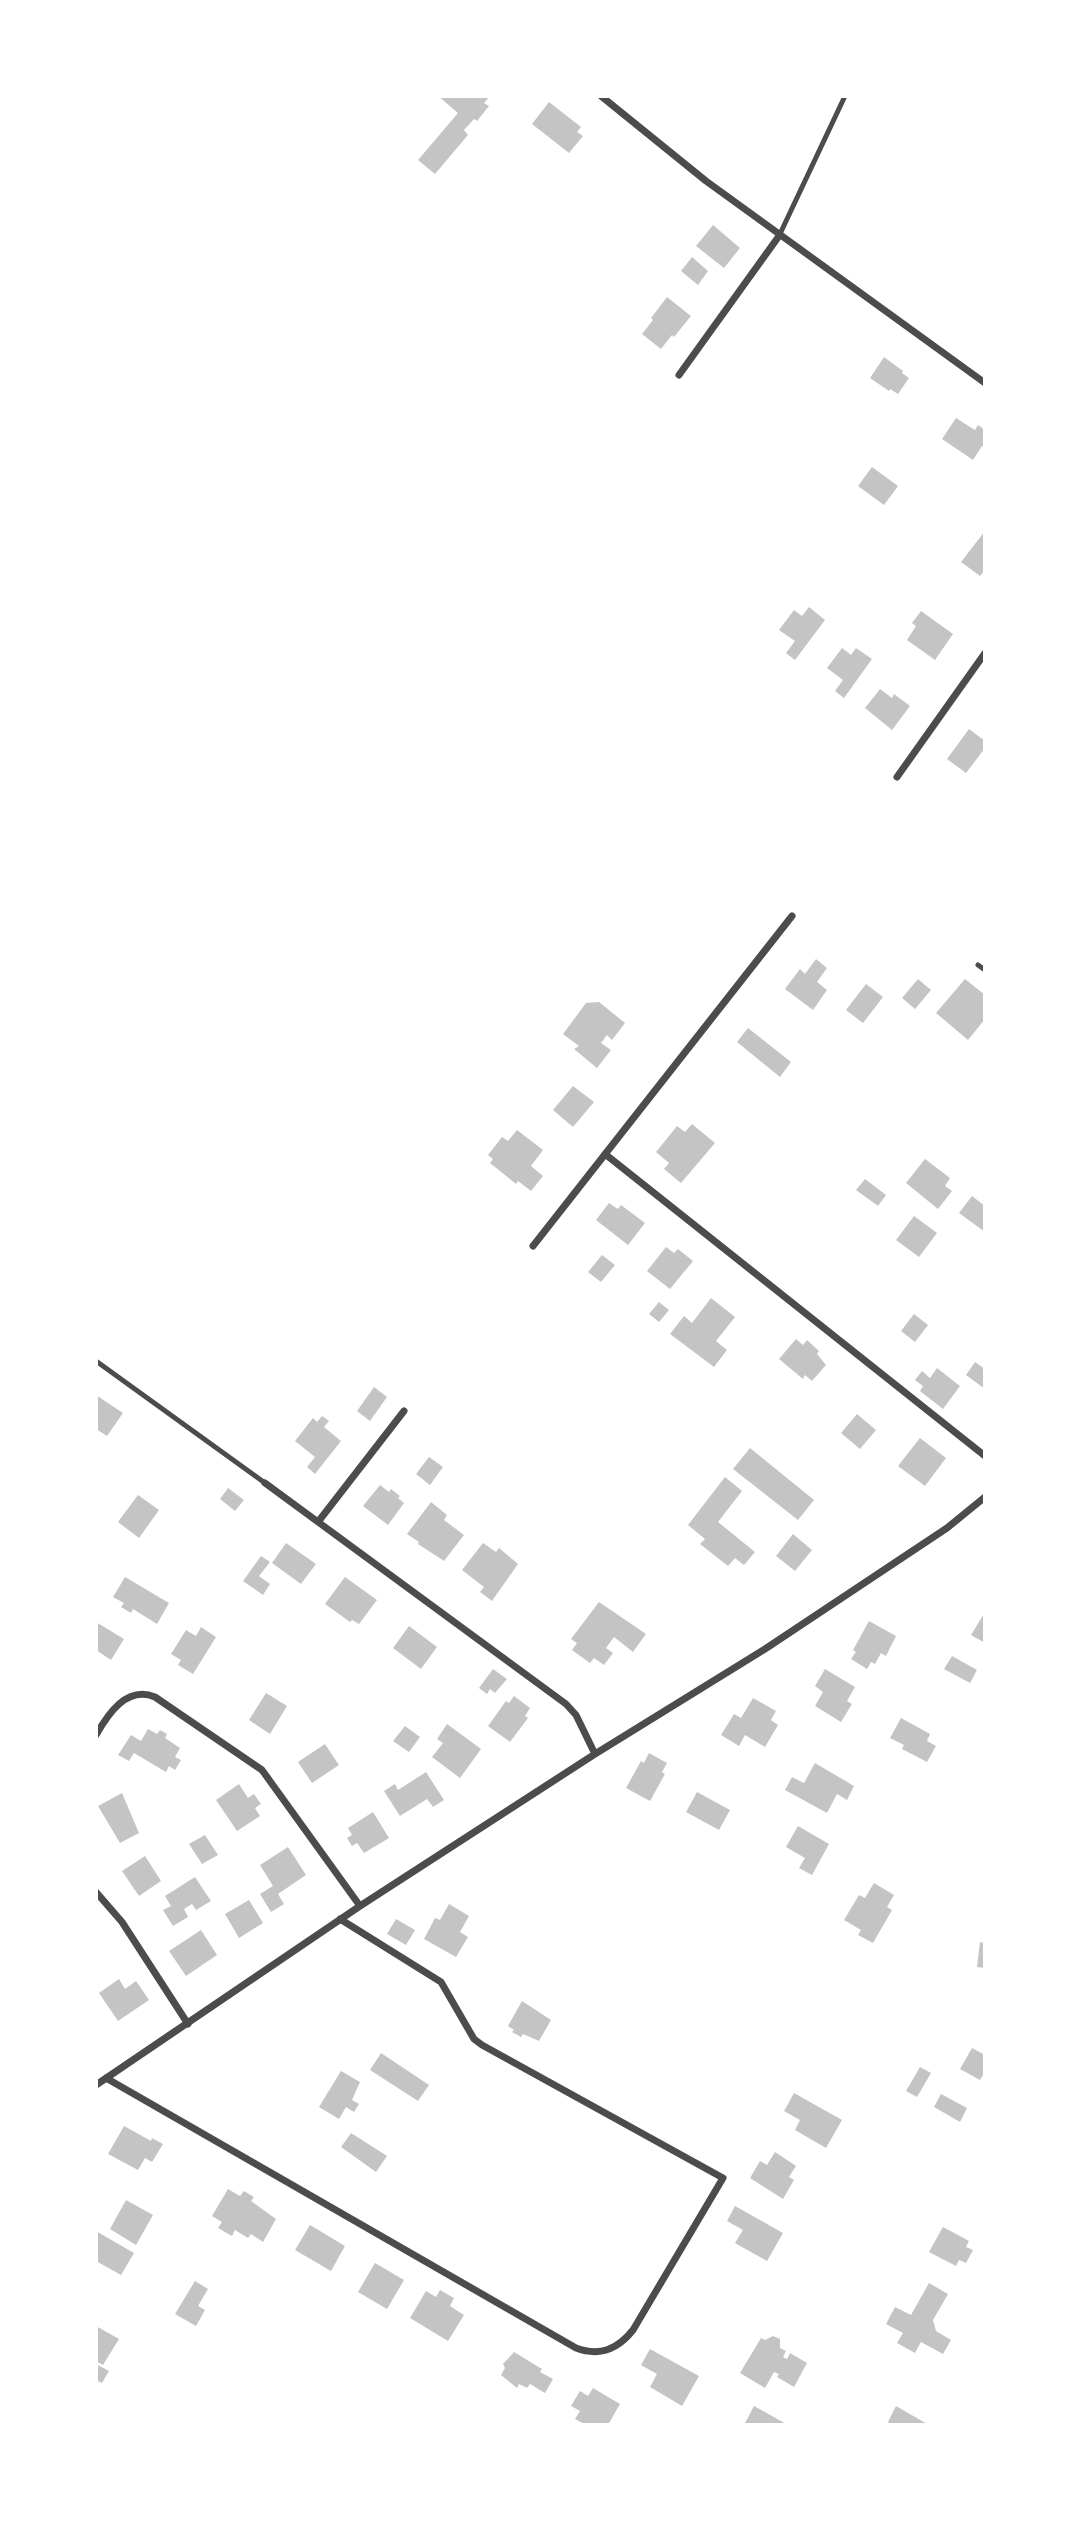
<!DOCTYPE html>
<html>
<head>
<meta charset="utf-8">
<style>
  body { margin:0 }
  #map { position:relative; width:1081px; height:2521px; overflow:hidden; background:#fff; font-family:Spectral,serif }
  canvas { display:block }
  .frame { position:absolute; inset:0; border:98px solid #fff; pointer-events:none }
</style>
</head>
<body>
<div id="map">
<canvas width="1081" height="2521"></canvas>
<div class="frame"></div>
</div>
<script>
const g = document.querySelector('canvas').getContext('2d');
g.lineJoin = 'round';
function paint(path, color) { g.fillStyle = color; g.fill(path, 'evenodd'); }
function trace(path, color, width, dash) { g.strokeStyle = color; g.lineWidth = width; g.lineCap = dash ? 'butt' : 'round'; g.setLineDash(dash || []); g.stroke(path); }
const building = new Path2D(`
  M438 96H490L484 103 489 106 477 121 474 119 464 130 468 135 435 174 418 160 458 113Z
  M549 102 581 127 577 132 583 136 569 153 532 124Z
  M713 225 740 248 724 268 696 246Z
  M692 257 708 271 698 285 681 271Z
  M667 297 691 316 674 337 672 335 661 349 642 334 653 320 651 318Z
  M884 357 903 371 902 373 909 378 898 394 890 389 889 391 870 378Z
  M956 418 975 430 978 425 985 430V448L982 446 973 460 942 439Z
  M872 467 898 486 884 505 858 486Z
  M985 531V570L980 576 961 562Z
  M809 607 825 620 795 660 786 653 795 641 779 630 794 610 802 616Z
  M921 611 953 634 935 660 907 640 916 626 912 623Z
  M842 648 851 655 856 648 872 659 844 698 835 691 843 680 827 668Z
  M880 689 892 698 894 694 910 706 892 730 865 708Z
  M969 729 985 741V748L966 773 947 759Z
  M816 959 827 968 817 982 827 990 813 1010 785 989 800 969 805 974Z
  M918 979 931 990 915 1009 902 998Z
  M965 979 985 995V1019L968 1040 936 1013Z
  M866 984 883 997 863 1023 846 1010Z
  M599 1002 625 1023 612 1040 607 1035 601 1043 611 1050 597 1068 574 1049 579 1046 563 1034 586 1003Z
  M748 1028 791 1062 780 1077 737 1042Z
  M573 1086 594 1102 573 1127 553 1110Z
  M692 1124 715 1143 681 1183 664 1169 669 1163 656 1152 677 1126 685 1132Z
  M517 1130 543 1150 531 1166 543 1176 531 1191 518 1181 516 1184 490 1163 493 1159 488 1155 502 1137 508 1141Z
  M925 1159 950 1178 945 1186 952 1191 938 1209 906 1183Z
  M865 1179 886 1195 878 1206 856 1190Z
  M972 1196 985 1206V1232L959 1213Z
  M609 1203 618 1209 621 1205 645 1223 628 1245 596 1220Z
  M914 1216 937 1233 919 1257 896 1240Z
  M666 1247 674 1253 678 1249 693 1261 670 1289 647 1271Z
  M602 1255 615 1265 601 1282 588 1272Z
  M711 1298 735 1317 716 1341 727 1350 714 1367 670 1334 684 1316 692 1323Z
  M659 1302 669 1310 659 1322 649 1314Z
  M914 1314 928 1325 915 1342 901 1331Z
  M796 1339 803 1345 807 1340 819 1351 817 1354 826 1365 812 1381 805 1375 803 1379 779 1359Z
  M975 1362 985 1369V1389L966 1375Z
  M937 1368 960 1386 943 1409 920 1391 923 1386 915 1380 922 1371 930 1378Z
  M374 1387 387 1397 370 1421 357 1411Z
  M96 1395 123 1413 107 1436 96 1429Z
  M857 1414 876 1430 860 1449 841 1433Z
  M322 1416 329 1421 324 1427 341 1441 315 1474 307 1467 315 1457 295 1441 313 1418 317 1422Z
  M920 1438 946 1458 925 1486 898 1466Z
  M750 1448 814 1500 798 1520 733 1469Z
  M429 1457 443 1467 430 1485 416 1474Z
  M725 1477 742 1491 718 1522 755 1552 744 1565 735 1558 728 1566 700 1544 705 1539 688 1525Z
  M380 1485 389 1492 391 1489 400 1496 398 1498 404 1503 388 1525 363 1506Z
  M228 1488 244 1500 235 1511 220 1499Z
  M138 1495 159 1510 139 1538 118 1522Z
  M431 1502 447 1515 444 1520 464 1535 444 1561 418 1544 419 1542 407 1534Z
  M793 1534 812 1550 795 1571 776 1556Z
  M286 1543 316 1564 301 1584 272 1563Z
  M483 1543 496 1552 499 1548 518 1564 492 1601 480 1592 484 1587 462 1570Z
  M261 1556 270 1562 259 1576 270 1584 263 1595 243 1581Z
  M125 1577 169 1603 157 1624 133 1609 131 1613 121 1607 124 1603 113 1597Z
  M345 1577 377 1600 359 1624 352 1620 350 1622 325 1604Z
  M599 1602 646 1634 633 1652 614 1637 606 1648 613 1653 604 1665 594 1658 590 1663 572 1650 577 1643 571 1639Z
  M985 1612V1643L971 1635Z
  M869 1621 896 1636 886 1656 881 1653 875 1664 871 1662 867 1669 851 1659 856 1652 853 1650Z
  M96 1622 124 1639 111 1660 96 1650Z
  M409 1626 437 1647 421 1669 393 1648Z
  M201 1627 216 1637 193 1674 178 1665 181 1660 171 1654 186 1630 196 1636Z
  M952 1656 977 1670 970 1683 944 1669Z
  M493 1669 507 1679 495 1693 490 1689 487 1694 479 1688Z
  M825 1669 855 1687 847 1701 852 1704 841 1722 815 1706 823 1692 815 1686Z
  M266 1693 287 1706 270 1734 249 1720Z
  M514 1696 530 1708 525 1716 528 1718 510 1742 488 1726 506 1701 509 1703Z
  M753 1698 776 1711 771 1720 778 1725 765 1747 745 1735 739 1746 721 1735 734 1714 741 1718Z
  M901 1718 930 1734 927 1741 936 1746 927 1762 902 1749 904 1745 890 1738Z
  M447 1724 481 1749 460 1778 432 1757 443 1743 437 1739Z
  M405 1726 420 1737 409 1752 393 1741Z
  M148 1729 157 1734 160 1730 167 1734 165 1738 180 1748 175 1757 181 1760 175 1770 169 1766 166 1772 134 1753 129 1761 118 1755 131 1735 141 1741Z
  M325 1744 339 1765 312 1783 298 1762Z
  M649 1753 667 1763 662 1772 665 1774 650 1801 626 1788 641 1761 644 1763Z
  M815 1763 854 1786 847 1800 837 1794 827 1813 785 1790 792 1777 804 1783Z
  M426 1772 444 1800 433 1807 427 1799 400 1816 384 1791 395 1784 398 1790Z
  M239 1784 248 1798 254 1794 261 1804 255 1808 260 1816 237 1831 216 1800Z
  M697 1792 730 1810 719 1830 686 1812Z
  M122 1793 139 1833 120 1843 98 1806Z
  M373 1812 389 1838 364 1853 357 1843 352 1846 347 1838 352 1835 348 1828Z
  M798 1826 829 1844 812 1875 799 1868 805 1858 786 1847Z
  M205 1835 218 1855 202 1864 189 1844Z
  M288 1847 306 1875 278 1894 284 1904 271 1912 260 1894 273 1886 260 1865Z
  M145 1856 161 1881 139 1896 122 1871Z
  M195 1877 211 1901 196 1910 192 1904 184 1909 188 1917 173 1926 163 1910 171 1906 165 1896Z
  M874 1883 894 1895 887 1907 892 1910 873 1943 858 1935 861 1930 844 1920 859 1895 865 1898Z
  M249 1900 263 1923 239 1938 225 1914Z
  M449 1904 469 1916 460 1932 468 1937 456 1957 424 1939 435 1918 440 1920Z
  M396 1919 415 1930 406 1945 387 1934Z
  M201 1930 217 1955 186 1976 169 1951Z
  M980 1942 985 1943V1968L977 1967Z
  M119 1979 125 1989 136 1981 149 2000 118 2021 99 1993Z
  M522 2001 551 2020 539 2041 523 2034 521 2037 512 2032 514 2030 508 2026Z
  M972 2048 985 2055V2072L980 2080 960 2069Z
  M381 2053 429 2085 418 2101 370 2070Z
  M920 2067 931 2073 917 2097 906 2091Z
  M341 2071 360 2082 352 2100 359 2104 354 2112 346 2107 339 2119 319 2107Z
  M794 2093 842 2120 826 2148 795 2130 800 2120 784 2111Z
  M941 2094 967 2108 960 2122 934 2107Z
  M124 2126 151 2141 152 2138 163 2144 152 2162 145 2158 138 2170 108 2154Z
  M351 2133 387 2156 376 2172 341 2147Z
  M775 2152 796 2166 789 2177 794 2180 783 2199 750 2178 760 2161 767 2165Z
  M228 2189 240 2196 244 2191 254 2197 251 2201 276 2219 263 2242 251 2234 248 2238 235 2230 232 2236 218 2228 222 2222 212 2216Z
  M126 2200 153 2215 136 2245 110 2229Z
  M735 2206 783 2233 767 2261 735 2243 743 2230 727 2221Z
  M310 2225 345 2246 331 2271 295 2250Z
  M943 2227 969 2241 966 2247 973 2250 966 2263 959 2260 956 2266 929 2252Z
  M96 2231 134 2253 121 2275 96 2261Z
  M375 2263 404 2280 387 2309 358 2292Z
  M195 2281 208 2289 198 2306 205 2310 196 2326 175 2314Z
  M929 2283 948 2294 933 2320 936 2331 951 2340 943 2354 921 2342 915 2353 897 2343 903 2333 886 2324 895 2307 911 2315Z
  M440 2290 454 2298 450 2306 464 2315 448 2341 410 2318 426 2291 436 2297Z
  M96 2326 119 2339 103 2365 96 2361Z
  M773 2336 780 2339V2348L786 2351 783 2357 787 2359 790 2353 807 2363 794 2387 777 2377 779 2374 774 2372 765 2388 740 2373 761 2338 765 2340Z
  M650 2349 699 2376 682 2406 650 2387 657 2374 641 2365Z
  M514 2352 542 2369 540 2372 553 2379 545 2393 530 2384 527 2388 519 2384 517 2388 501 2375 505 2368 503 2364Z
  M96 2364 109 2371 102 2383 96 2380Z
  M593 2388 620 2404 608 2425H586L575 2419 580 2411 571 2406 580 2391 588 2396Z
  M754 2406 788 2425H744Z
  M896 2406 929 2425H893L888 2422Z`);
const service = new Path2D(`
  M779 236 845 96
  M978 965 985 970
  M96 1361 265 1483`);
const minor = new Path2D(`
  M601 96 706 181 985 383
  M679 375 779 236
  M897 777 985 653
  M605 1154 985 1456
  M533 1246 792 916
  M265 1483 566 1704 576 1715 595 1754
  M318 1522 404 1411
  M96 1735C108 1714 127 1685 155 1697L262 1770 360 1906
  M96 1892 122 1922 188 2024
  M106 2078 576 2348C600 2357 618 2349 633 2330L723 2178 482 2045 474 2039 441 1982 340 1919
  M96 2085 360 1906 595 1754 765 1649 947 1528 985 1497`);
paint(building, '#c4c4c4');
trace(service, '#4c4c4c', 5);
trace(minor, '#4c4c4c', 7);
</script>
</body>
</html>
